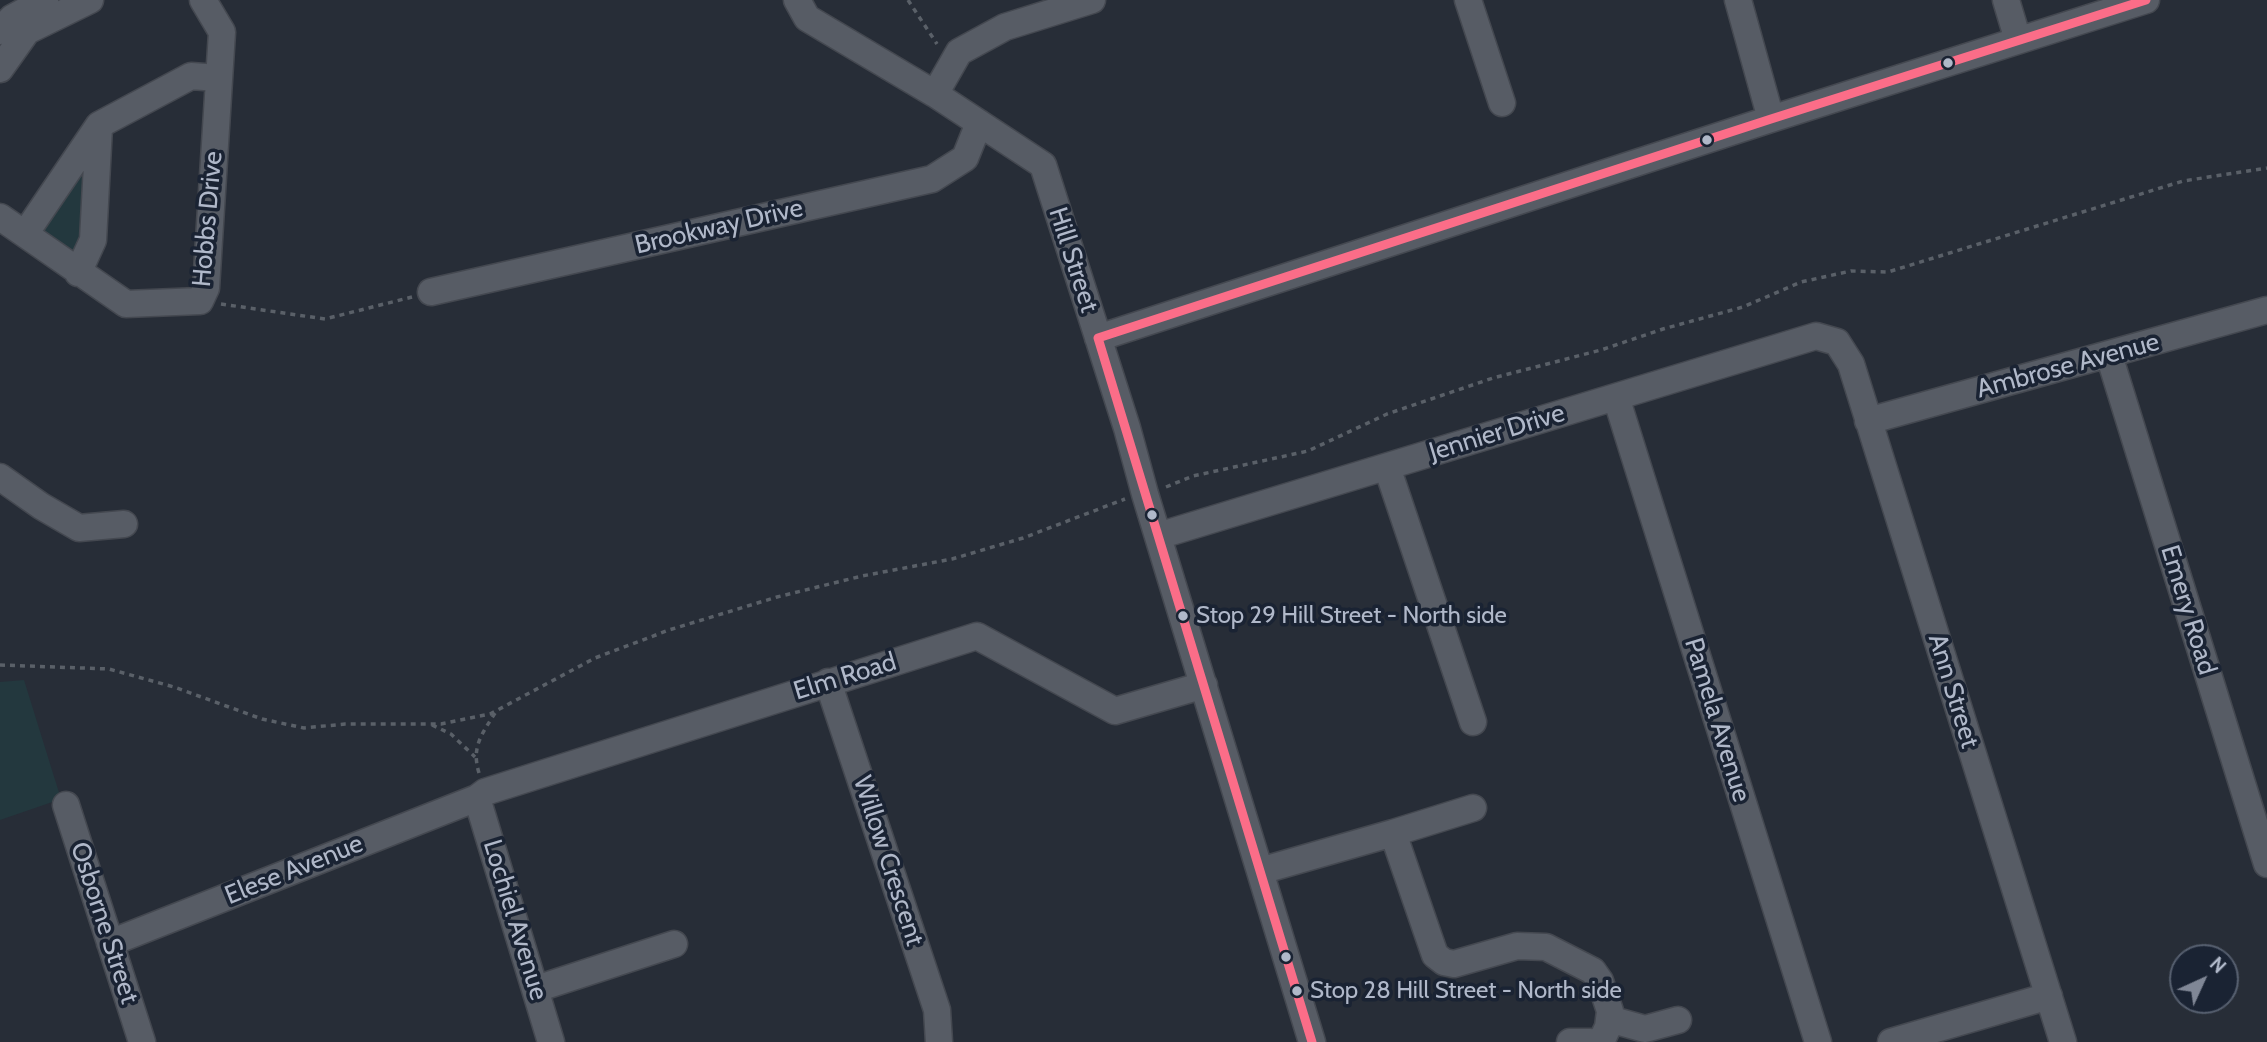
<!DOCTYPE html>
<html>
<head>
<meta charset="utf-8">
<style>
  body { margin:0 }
  #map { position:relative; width:2267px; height:1042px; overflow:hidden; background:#272d37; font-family:Cabin,sans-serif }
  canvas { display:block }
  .north { position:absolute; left:2169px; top:944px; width:70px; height:70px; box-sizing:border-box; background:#1a2333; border:2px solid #565f6f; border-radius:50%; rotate:45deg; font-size:19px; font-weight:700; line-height:28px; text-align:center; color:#b0b8c9 }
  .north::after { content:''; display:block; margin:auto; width:24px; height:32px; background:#808796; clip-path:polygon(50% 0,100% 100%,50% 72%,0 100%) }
</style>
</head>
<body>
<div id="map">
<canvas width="2267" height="1042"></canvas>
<div class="north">N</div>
</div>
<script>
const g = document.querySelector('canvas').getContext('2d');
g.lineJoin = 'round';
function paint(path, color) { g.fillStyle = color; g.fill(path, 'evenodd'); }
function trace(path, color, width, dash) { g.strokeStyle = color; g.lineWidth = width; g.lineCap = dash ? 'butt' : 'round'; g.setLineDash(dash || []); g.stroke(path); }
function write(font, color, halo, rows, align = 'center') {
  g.font = font + ' Cabin,sans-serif'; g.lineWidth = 7; g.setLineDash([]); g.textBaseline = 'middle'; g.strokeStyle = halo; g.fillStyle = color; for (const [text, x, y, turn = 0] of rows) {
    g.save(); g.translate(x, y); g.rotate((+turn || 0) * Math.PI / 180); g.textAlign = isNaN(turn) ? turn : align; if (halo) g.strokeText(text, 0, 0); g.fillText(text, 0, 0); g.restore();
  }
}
const green = new Path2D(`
  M83 160 88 235 72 254 45 242 40 221Z
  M24 680 61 799 0 820V682Z`);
const path = new Path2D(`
  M908 0 937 44
  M221 304 325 319 412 297
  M1166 487 1193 476 1308 451 1387 414 1493 378 1601 350 1663 329 1743 307 1801 282 1851 271 1888 272 2183 181 2267 168
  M0 665 109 669 174 687 262 719 304 728 345 724H441L490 714 595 658 669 630 777 597 862 576 952 559 1023 538 1125 499
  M432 725 451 734 475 757
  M479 773C471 747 482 734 495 713`);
const minor = new Path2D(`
  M797 0 807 18 935 94 1043 165 1127 428 1145 494 1312 1042
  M1468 0 1502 103
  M1738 0 1771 119
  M2006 0 2018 40
  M0 31 12 18 45 0
  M0 69 27 31 90 0
  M935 94 959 52 1005 27 1092 0
  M0 217 126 304 200 301 206 288 222 32 203 0
  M25 234 99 125 191 76 218 78
  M78 273 93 240 99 127
  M431 292 932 179 965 158 979 123
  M1098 338 1771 119 2146 0
  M2109 355 2267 864
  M1616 397 1818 1042
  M1868 421 2267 310
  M1387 467 1473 722
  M0 477 41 506 79 528 124 524
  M1158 536 1816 336 1837 342 1851 364 2063 1042
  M828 682 937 1010 939 1042
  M477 798 551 1042
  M66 805 142 1042
  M1393 833 1473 808
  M1260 871 1393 833 1435 955 1444 962 1454 964 1517 946 1546 947 1593 971 1600 981 1610 1011 1608 1027 1601 1042
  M110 943 477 798 485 792 977 636 1115 711 1204 685
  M536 989 674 944
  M1609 1019 1645 1029 1678 1020
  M1570 1042H1590
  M1891 1042 2049 996`);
const bus1 = new Path2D(`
  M1312 1042 1098 338 1771 119 2146 0`);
const markers = [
  [1948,63,6,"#b0b8c9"],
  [1707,140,6,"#b0b8c9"],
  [1152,515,6,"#b0b8c9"],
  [1183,616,6,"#b0b8c9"],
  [1286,957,6,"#b0b8c9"],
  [1297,991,6,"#b0b8c9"]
];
const busNames = [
  ["Stop 29 Hill Street - North side",1196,616],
  ["Stop 28 Hill Street - North side",1310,991]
];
const streetNames = [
  ["Hobbs Drive",208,219,-85],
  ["Brookway Drive",719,227,-13],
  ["Hill Street",1073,260,72],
  ["Ambrose Avenue",2068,366,-15],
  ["Jennier Drive",1497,433,-17],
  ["Emery Road",2188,610,73],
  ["Elm Road",845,677,-17],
  ["Ann Street",1953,691,73],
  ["Pamela Avenue",1717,720,73],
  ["Willow Crescent",888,861,72],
  ["Elese Avenue",294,870,-22],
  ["Lochiel Avenue",515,920,73],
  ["Osborne Street",104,923,72]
];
paint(green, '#23383e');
trace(minor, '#444850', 29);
trace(path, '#5a6068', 3.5, [5, 5]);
trace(minor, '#575c65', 26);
trace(bus1, '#fb6d88', 9);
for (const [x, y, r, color] of markers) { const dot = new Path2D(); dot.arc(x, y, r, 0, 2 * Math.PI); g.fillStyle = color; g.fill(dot); trace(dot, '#1a2333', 2.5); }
write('24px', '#b0b8c9', '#1a2333', busNames, 'left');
write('26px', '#b0b8c9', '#1a2333', streetNames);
</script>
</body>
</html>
